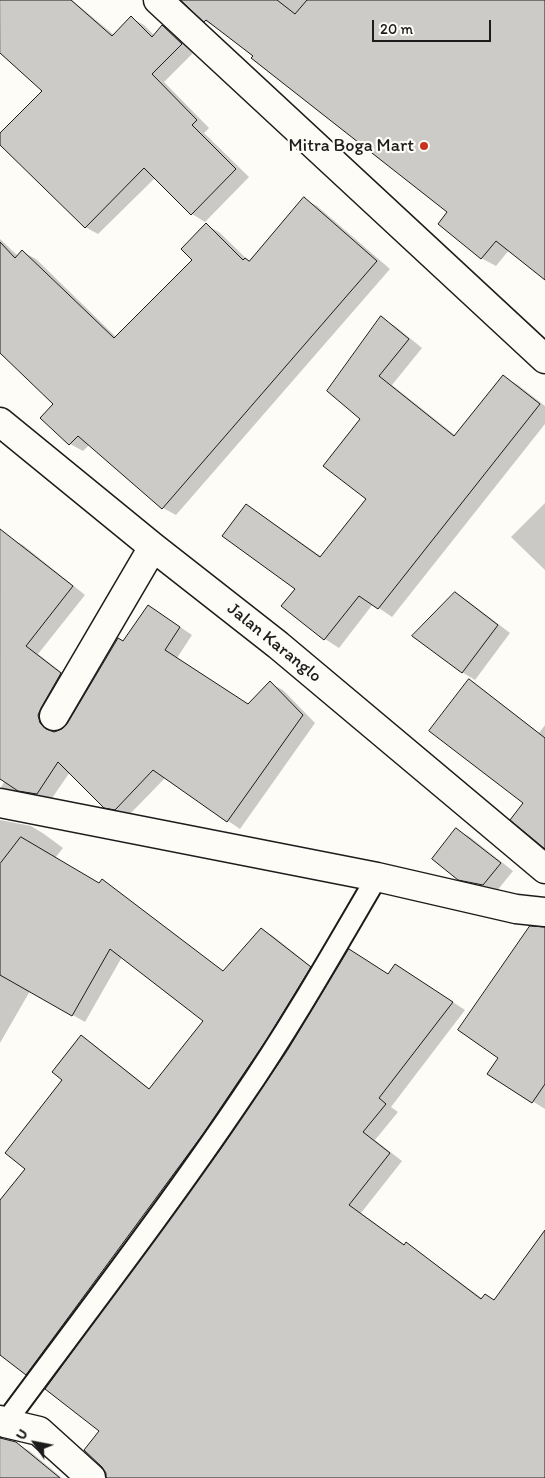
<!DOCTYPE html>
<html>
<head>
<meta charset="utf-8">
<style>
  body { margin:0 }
  #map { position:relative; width:545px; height:1478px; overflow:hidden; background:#fdfcf7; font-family:Itim,sans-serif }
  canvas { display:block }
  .north { position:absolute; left:10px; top:1418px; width:50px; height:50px; -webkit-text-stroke:4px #fdfcf7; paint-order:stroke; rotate:303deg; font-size:14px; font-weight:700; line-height:20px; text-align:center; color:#1c1c1c }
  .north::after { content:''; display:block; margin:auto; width:18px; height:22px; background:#1c1c1c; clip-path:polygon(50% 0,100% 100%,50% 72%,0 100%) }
  .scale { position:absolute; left:372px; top:20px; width:119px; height:22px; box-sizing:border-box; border:2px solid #1c1c1c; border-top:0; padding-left:6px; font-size:15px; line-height:18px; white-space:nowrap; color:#1c1c1c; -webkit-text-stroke:4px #fdfcf7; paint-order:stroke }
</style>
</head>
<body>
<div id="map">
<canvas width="545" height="1478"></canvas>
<div class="north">U</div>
<div class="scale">20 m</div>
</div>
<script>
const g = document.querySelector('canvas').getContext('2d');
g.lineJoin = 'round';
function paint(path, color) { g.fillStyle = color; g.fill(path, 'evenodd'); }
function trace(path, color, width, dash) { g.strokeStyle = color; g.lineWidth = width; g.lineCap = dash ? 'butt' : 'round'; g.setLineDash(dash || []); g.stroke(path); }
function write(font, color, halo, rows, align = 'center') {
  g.font = font + ' Itim,sans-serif'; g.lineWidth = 4.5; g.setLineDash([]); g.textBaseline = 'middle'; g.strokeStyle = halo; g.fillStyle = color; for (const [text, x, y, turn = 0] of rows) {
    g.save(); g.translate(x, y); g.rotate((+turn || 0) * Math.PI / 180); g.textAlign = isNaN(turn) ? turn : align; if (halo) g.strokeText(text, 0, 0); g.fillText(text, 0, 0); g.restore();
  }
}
const shadow = new Path2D(`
  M0 0H72L114 35 131 18 144 25 155 36 162 26 175 34 194 52 164 82 209 128 204 133 249 177 205 222 192 214 155 178 98 234 85 227 0 143V135L44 91 0 52Z
  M183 0H545V278L509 250 496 266 481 258 449 212 220 30 205 21Z
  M304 199 317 206 390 269 176 515 163 508 90 444 83 451 70 444 54 404 0 351V239L18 256 23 252 36 259 116 337 194 260 206 225 219 232 250 262Z
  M381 318 395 326 422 348 392 385 456 436 503 376 518 385 545 406V424L392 617 373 604 339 648 325 639 283 606 297 589 246 506 260 514 322 557 368 499 362 419Z
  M545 503V570L511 537Z
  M10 538 23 545 85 595 38 654 73 681 51 723 54 733 63 730 124 642 161 614 192 635 177 658 249 705 270 683 283 690 315 723 240 829 165 778 128 816 118 814 105 807 70 772 50 801 13 795 1 787 33 739 0 713V551Z
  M455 594 468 601 510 633 475 680 462 672Z
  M469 681 482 689 539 733 545 725V847Z
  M0 820 31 826 44 834 63 848 55 858 99 884 102 881 114 888 224 972 261 929 273 936 322 975 39 1381 27 1374 0 1353V1202L26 1169 81 1037 93 1044 150 1089 205 1020 122 957 85 1022 30 991 0 1043Z
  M457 830 470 837 513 871 496 892 472 886 459 879Z
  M545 943V1109L489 1074 499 1057Z
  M408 973 465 1010 391 1107 398 1112 375 1140 402 1161 361 1213 405 1245 406 1244 419 1252 483 1299 494 1301 545 1232V1478H107L101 1431 389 975Z
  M18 1444 31 1452 62 1478H0V1465Z`);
const building = new Path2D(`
  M0 0H71L112 36 131 16 152 37 162 25 182 44 152 74 197 120 192 125 236 169 191 215 144 168 85 228 0 145V133L42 91 0 53Z
  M181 0H277L295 14 307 0H545V280L496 241 481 259 438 224 447 212 251 58 253 56 206 20 204 22Z
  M304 197 377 261 162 509 78 436 69 445 40 418 53 404 0 353V242L15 258 22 250 114 338 192 260 181 249 206 223 243 260 245 258 249 261Z
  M381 316 409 339 379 376 454 436 503 375 540 404 378 609 359 596 324 640 281 606 295 589 222 536 246 504 320 557 366 499 323 466 360 419 327 391Z
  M0 529 73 586 26 646 61 673 41 708 38 715 40 723 46 729 54 732 62 729 67 724 118 638 123 641 148 605 180 627 165 650 248 704 270 681 303 715 227 822 153 770 115 810 104 808 58 762 37 794 18 791 0 779Z
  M455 592 498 625 462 673 412 636Z
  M469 679 545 738V849L510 820 523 803 429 731Z
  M456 828 501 863 483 885 458 880 432 859Z
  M21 837 99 883 102 879 223 971 261 928 311 967 267 1039 203 1134 26 1375 0 1355V1200L25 1169 5 1153 62 1080 52 1072 81 1035 149 1089 203 1021 110 949 72 1016 0 975V864Z
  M530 926 545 927V1084L532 1103 487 1074 498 1058 458 1030Z
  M349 949 388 974 395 964 453 1002 379 1098 386 1104 363 1132 390 1153 349 1205 404 1245 406 1242 481 1299 485 1294 494 1300 545 1230V1478H106V1473L102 1467 84 1450 99 1431 45 1389 222 1147 287 1051Z
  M0 1438 16 1442 60 1478H0Z`);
const service = new Path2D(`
  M5 1423C84 1316 166 1210 241 1099 290 1028 333 952 377 877`);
const minor = new Path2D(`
  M0 422 153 547 278 645 545 869
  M54 716 153 547
  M0 803 377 877 516 909 545 912
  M0 1420 5 1423 39 1431 91 1478`);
const tertiary = new Path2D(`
  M158 0 545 359`);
const markers = [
  [424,146,5,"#c8321e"]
];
const poiNames = [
  ["Mitra Boga Mart",414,146]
];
const streetNames = [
  ["Jalan Karanglo",274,643,39]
];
paint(shadow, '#0003');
paint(building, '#cccbc8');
trace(building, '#1c1c1c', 1);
trace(service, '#1c1c1c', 24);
trace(minor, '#1c1c1c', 31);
trace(tertiary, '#1c1c1c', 31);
trace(service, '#fdfcf7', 20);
trace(minor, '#fdfcf7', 28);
trace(tertiary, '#fdfcf7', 28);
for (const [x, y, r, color] of markers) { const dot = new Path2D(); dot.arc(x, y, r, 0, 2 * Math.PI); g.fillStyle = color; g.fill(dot); trace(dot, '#fdfcf7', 2); }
write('18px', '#1c1c1c', '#fdfcf7', poiNames, 'right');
write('18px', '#1c1c1c', '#fdfcf7', streetNames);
</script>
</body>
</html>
